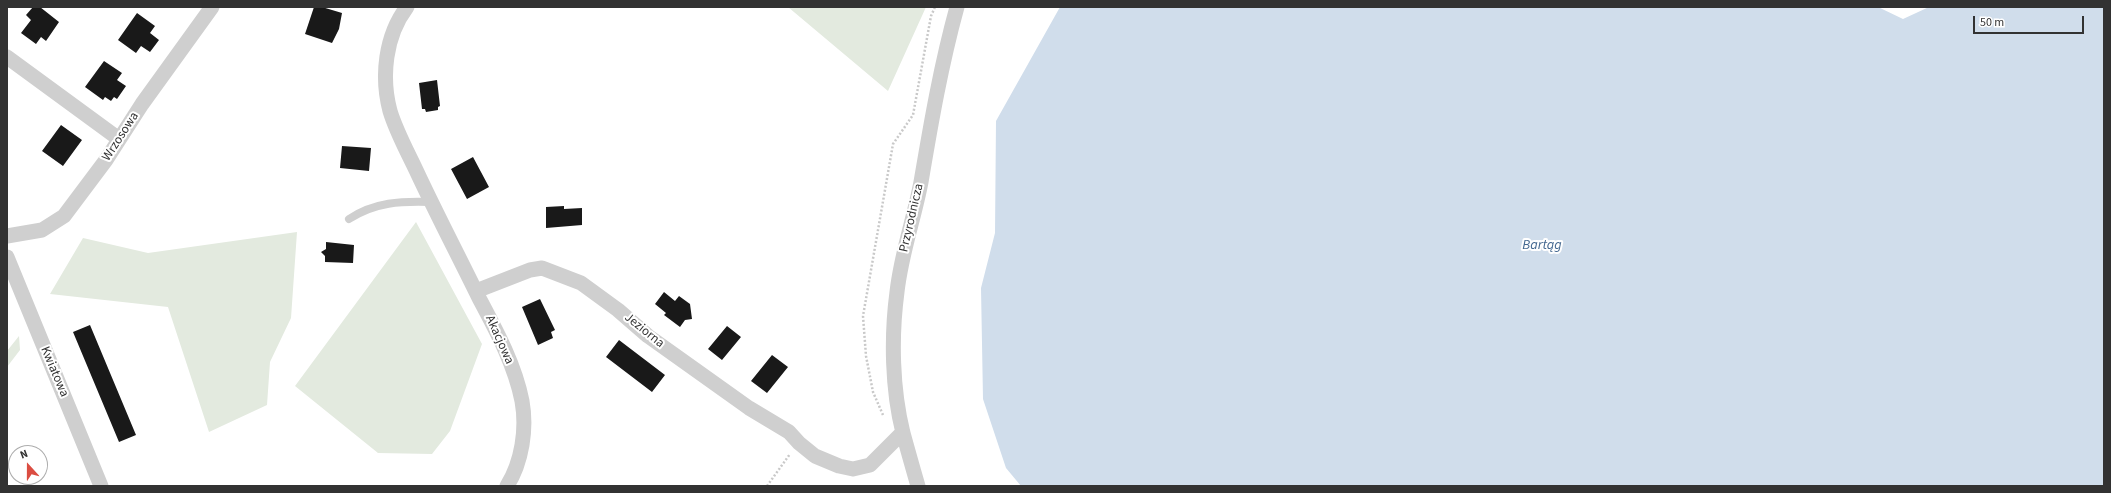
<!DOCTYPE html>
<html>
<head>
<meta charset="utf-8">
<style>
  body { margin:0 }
  #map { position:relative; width:2111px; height:493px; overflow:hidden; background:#fff; font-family:"Source Sans 3",sans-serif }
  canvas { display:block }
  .frame { position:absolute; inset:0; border:8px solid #323232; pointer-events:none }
  .north { position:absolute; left:8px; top:445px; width:40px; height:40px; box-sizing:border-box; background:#fff; border:1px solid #adadad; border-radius:50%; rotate:339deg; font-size:11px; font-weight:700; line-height:16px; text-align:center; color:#323232 }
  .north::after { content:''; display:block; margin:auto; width:14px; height:18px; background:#db4d42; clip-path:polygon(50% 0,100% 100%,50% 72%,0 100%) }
  .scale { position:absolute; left:1973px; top:16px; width:111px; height:18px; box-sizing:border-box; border:2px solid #323232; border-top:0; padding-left:5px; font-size:12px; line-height:14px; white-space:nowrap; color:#323232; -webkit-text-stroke:3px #fff; paint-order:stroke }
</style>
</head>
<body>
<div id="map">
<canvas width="2111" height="493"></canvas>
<div class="frame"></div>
<div class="north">N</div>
<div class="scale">50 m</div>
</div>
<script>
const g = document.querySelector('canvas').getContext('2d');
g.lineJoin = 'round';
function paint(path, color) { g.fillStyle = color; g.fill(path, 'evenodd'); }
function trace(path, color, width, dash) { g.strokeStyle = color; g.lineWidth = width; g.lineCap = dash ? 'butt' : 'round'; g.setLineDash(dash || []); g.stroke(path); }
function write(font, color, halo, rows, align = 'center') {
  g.font = font + ' "Source Sans 3",sans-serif'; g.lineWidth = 4; g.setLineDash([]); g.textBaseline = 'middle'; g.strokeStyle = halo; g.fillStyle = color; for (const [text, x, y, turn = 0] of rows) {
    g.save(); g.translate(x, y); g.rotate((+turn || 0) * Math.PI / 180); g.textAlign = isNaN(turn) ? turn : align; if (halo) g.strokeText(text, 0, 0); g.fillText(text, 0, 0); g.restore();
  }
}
const green = new Path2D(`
  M788 7H926L888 91Z
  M416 222 482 344 450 431 432 454 378 453 295 386Z
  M297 232 291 318 270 362 267 405 209 432 168 307 50 294 83 238 148 253Z
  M19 336 20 350 7 367V351Z`);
const water = new Path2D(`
  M1060 7H1878L1903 19 1929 7H2104V486H1021L1006 468 983 399 981 288 995 233 996 121Z`);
const building = new Path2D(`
  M33 7H40L59 22 46 41 41 37 36 44 21 33 31 20 26 15Z
  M314 7H322L342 13 339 29 332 43 305 34Z
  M137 13 155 26 150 33 159 40 150 52 141 46 136 53 118 40Z
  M104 61 122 73 117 80 126 86 117 99 114 97 111 101 105 97 103 100 85 87Z
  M437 80 440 106 438 107V110L426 112 425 109H422L419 83Z
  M61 125 82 140 63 166 42 151Z
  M342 146 371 148 369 171 340 168Z
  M473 157 489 187 467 199 451 169Z
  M564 206V209L582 208V225L546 228V207Z
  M326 242 354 245 353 263 325 262V256L321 252 326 249Z
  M664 292 675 301 679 296 690 304 692 319 685 320 680 327 664 315 666 313 655 304Z
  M540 299 555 330 551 332 553 338 538 345 522 307Z
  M90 325 136 435 119 442 73 332Z
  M727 326 741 337 722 360 708 349Z
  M619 340 665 375 652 392 606 357Z
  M772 355 788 367 767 393 751 381Z`);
const path = new Path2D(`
  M883 415 873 392 866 356 863 316 893 144 913 115 931 16 935 7
  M767 486 790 454`);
const lane = new Path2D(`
  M349 219C375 202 401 201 431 202`);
const street = new Path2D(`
  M407 7C385 36 381 77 390 111 396 131 407 151 416 170 436 213 458 255 479 298 496 330 515 365 522 401 527 429 522 462 507 486
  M7 57 119 139
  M7 236 42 230 64 216 106 160 142 104 212 7
  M7 257 101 486
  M476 291 530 270 542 268 581 283 618 310 648 336 749 408 789 432 799 443 815 456 839 466 853 469 870 465 903 432
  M918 486C913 469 908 451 903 433 892 389 891 337 897 292 901 254 914 219 921 182 931 123 941 65 957 7`);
const streetNames = [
  ["Wrzosowa",121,137,-57],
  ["Przyrodnicza",912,218,-77],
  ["Jeziorna",644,331,39],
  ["Akacjowa",499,340,66],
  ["Kwiatowa",54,372,67]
];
const waterNames = [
  ["Bartąg",1542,246]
];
paint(green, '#e3eadf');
paint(water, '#d0ddeb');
paint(building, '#191919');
trace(path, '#c9c9c9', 2.5, [2, 2]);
trace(lane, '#cfcfcf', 8);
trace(street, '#cfcfcf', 15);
write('13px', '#323232', '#fff', streetNames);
write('italic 14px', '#446890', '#fff', waterNames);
</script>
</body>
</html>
